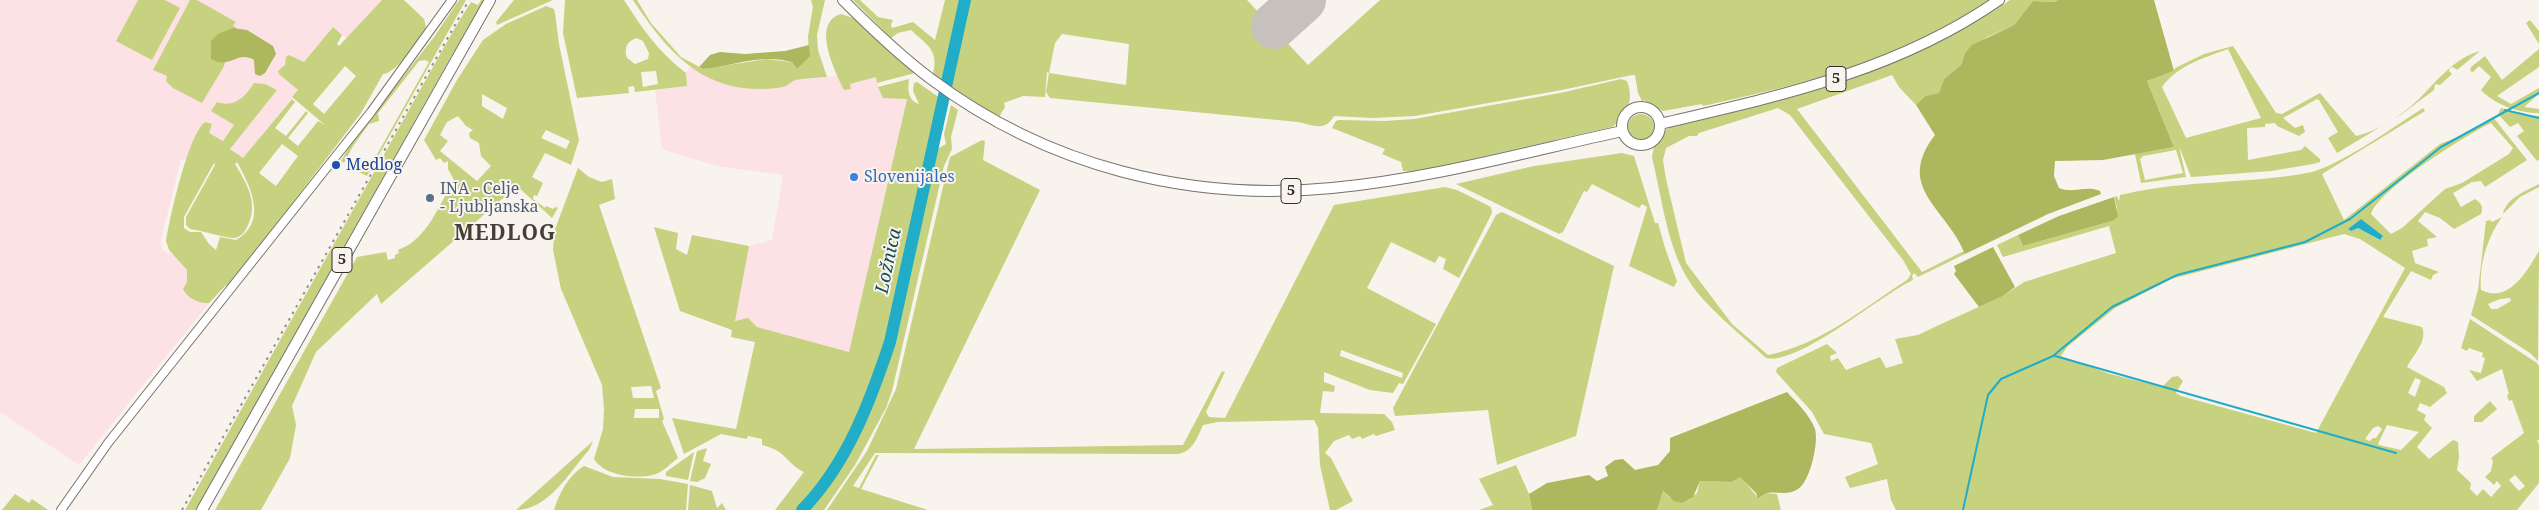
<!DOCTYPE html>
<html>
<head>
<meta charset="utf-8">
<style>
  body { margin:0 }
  canvas { display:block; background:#f8f3ed }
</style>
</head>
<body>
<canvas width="2539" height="510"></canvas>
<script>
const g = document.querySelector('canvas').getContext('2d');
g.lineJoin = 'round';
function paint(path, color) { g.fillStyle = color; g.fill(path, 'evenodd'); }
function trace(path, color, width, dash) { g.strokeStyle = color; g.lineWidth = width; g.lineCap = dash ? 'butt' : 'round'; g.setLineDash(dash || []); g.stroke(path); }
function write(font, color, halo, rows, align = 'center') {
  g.font = font + ' "Noto Serif",serif'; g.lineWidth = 4; g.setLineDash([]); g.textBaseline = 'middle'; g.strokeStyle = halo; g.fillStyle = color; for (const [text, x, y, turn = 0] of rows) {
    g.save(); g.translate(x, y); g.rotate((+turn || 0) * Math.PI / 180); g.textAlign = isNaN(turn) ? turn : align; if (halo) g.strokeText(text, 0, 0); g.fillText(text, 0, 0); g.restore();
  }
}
const commercial = new Path2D(`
  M0 0H382L347 39 333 27 304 62 289 55 283 67 293 85 298 90 243 159 230 148 276 90 265 84H257L238 101 226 105 217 102 212 111 234 125 223 141 208 133 212 124 199 127 187 160 181 159 161 240 162 250 177 257 187 270V282L183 289 185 294 200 302 209 303 79 465 0 412Z
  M690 66 712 79 795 80 837 76 844 90 850 84 876 77 880 93 907 98 849 352 757 327 748 318 734 321 749 246 772 240 783 175 716 166 662 149 655 90 687 86 686 73Z`);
const green = new Path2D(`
  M138 0H165L180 8 152 60 116 41Z
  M190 0H197L236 22 233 25 239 31 223 68 202 103 173 88 166 81 167 76 153 70Z
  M382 0H404L424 19C425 23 427 27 425 31 420 43 394 74 383 74L361 113 230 285 225 286 209 303C199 304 187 298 183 289L187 282V270L169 250 166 241C170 217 188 135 205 122L212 124 209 133 223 141 234 125 211 111 217 102C235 108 245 97 254 83L265 84 277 90 230 149 243 158 292 99 295 102 275 128 286 136 306 111 308 113 288 138 298 146 318 121 325 125 292 97 298 90 279 74 278 71 285 65 286 57 289 55 304 62 333 27 342 35 337 44 339 46ZM345 66 356 76 324 114 313 104ZM282 144 298 156 276 186 259 173ZM237 162C251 187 268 222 236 240L220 237 216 250 209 244 201 232H190L184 228V217L214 163 215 165 186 217V225L190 229C199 230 230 239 235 238 240 237 244 233 246 229 260 205 247 184 235 164Z
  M459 0H466L367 176 359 172 364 171 370 167 429 62 425 60 419 61 378 113 379 121 369 124 353 146 344 163 341 161 351 143 434 37Z
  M481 0H485L449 60 196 510H185L456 26 471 2 478 5Z
  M514 0H553L497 25 496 22Z
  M565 0H624C642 28 659 53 686 73L687 86 635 92 634 86 628 87 629 93 577 98 563 33ZM636 38 643 41 649 53 648 59 635 64 627 58C624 49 626 42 636 38ZM656 71 658 84 643 87 641 72Z
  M633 0H637L651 23 681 57 703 69 766 59 792 62 797 69 809 55 808 36 813 7 811 0H825L817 35 818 50 827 77C817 78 806 78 796 80 791 81 788 86 783 87 708 99 670 56 633 0Z
  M853 0H860L878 17 893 20 891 25 892 28 913 22 935 40 945 0H961L942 81 933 74C939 50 927 45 911 30L898 33 891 38Z
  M967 0H1247L1308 65 1380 0H1992C1905 59 1804 84 1703 106L1702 104 1663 111 1644 100 1643 103 1638 93 1635 75H1632L1562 90 1415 116 1372 118 1334 116C1325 132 1313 125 1298 122L1050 98 1046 92 1049 73 1047 72 1045 97 1023 96 1004 103 1005 107 999 117 948 86ZM1062 34 1129 44 1126 85 1049 73 1055 43Z
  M2010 0H2058L2056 2 2033 1 2014 25 1987 37 1965 53 1961 65 1944 79 1939 93 1925 96 1916 105 1899 87 1892 75 1797 109 1922 272 1964 251 1965 254 1918 277 1914 273 1912 276 1913 280C1882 294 1798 366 1766 358 1741 334 1703 306 1686 276 1666 241 1662 197 1652 158 1653 145 1659 133 1671 127 1789 100 1910 71 2010 0ZM1778 108 1790 115 1903 260 1911 274 1907 280C1862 309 1822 344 1768 355L1732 324 1686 263 1666 179 1663 160 1666 148 1689 136H1697L1699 133Z
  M546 6 554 9 555 13 559 44 579 140 571 165 545 153 532 177 543 183 537 196 534 195 533 199 545 208 546 206 553 209 555 207 558 208 552 218 517 186 381 304 377 294 316 352 292 406 296 425 290 458 261 510H215L357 257 386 252 388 260 395 258V255L399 253 398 250C427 240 439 205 454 180L448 169V161L444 163 440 158 436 160 424 140 457 80 483 40 506 24ZM482 94 507 108 503 119 482 106ZM458 116 466 126 473 130 469 133 470 138 479 143 481 156 491 166 477 181 440 151 448 141 440 135 447 122ZM546 130 570 141 566 149 541 138Z
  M841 14 853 18 915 73 877 83 876 77 850 84 851 89 844 90C836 73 810 23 841 14Z
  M2530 20 2539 31V44L2526 23Z
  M2233 46 2276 113 2282 114 2320 93 2356 136C2377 132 2405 113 2420 98 2438 80 2454 58 2480 51L2457 70 2453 67 2450 68 2449 71 2452 74 2440 85 2435 84 2434 90 2402 114 2337 153 2328 138 2338 132 2319 100 2317 99 2283 118 2295 128 2303 125 2305 132 2299 136 2277 126 2275 123 2265 124V127L2247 128 2248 160 2301 150 2305 146 2320 159V162L2313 164 2271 171 2191 177 2179 146 2186 177 2141 183 2135 154 2174 147 2147 81 2174 71 2175 68 2204 54ZM2228 49 2261 118 2186 138 2162 87C2178 65 2204 58 2228 49ZM2176 150 2183 173 2145 180 2140 159 2143 156Z
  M2539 49V67L2497 96 2511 104 2539 88V92L2513 106 2515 107 2539 94 2524 107 2539 109V113C2519 113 2495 105 2481 90L2491 77 2479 66 2473 72 2470 71 2471 67 2485 56 2502 80Z
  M909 79C908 88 907 100 919 104L913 91 914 83 917 82 940 98 882 356C862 413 837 464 798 510H775L804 472C784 462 789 452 762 445V439L748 436 747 439 721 434 684 454 672 418 736 429 755 342 731 337 732 330 680 311 654 227 678 233 676 249 687 255 692 235 749 246 735 321 748 318 757 327 849 352 907 99 883 98 878 87Z
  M1621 79 1627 81C1634 98 1628 117 1612 127L1415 172 1403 171 1401 162 1382 154 1385 149 1332 128 1336 121 1339 120 1385 121 1414 119 1560 93Z
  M951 105 958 110 951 137 952 149 944 166 892 391 886 408 855 465 824 510H807C891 415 907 271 934 151L946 144 944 134Z
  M2423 108 2425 111 2322 174 2344 220 2440 144 2468 133 2493 117 2527 160 2485 187 2481 181 2472 182 2453 193 2461 207 2475 199C2481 203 2484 207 2481 214L2454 229 2440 218 2425 212 2418 221 2437 237 2427 239 2428 246 2412 251 2415 263 2439 272 2433 275 2431 280 2411 271 2383 317 2422 327C2428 341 2413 355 2407 367L2444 387 2447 393 2430 407 2420 403 2417 410 2426 415 2424 420 2432 428 2417 447 2429 459 2453 440 2458 442 2459 457 2457 470 2471 483 2470 489 2477 496 2483 489 2491 497 2501 486 2497 481 2494 485 2485 477 2491 471 2493 461 2491 458 2524 433 2512 400 2509 401 2507 395 2509 394 2502 369 2477 381 2469 370 2481 373 2485 358 2482 357 2483 353 2469 348 2467 351 2461 348 2470 319 2537 363 2539 366V439L2537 441 2539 444V483L2517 510H1896L1891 500 1887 479 1850 488 1845 477 1878 464 1871 443 1824 434 1812 412 1776 372 1777 368 1827 344 1837 353 1830 356 1831 361 1838 358 1846 370 1880 357 1886 368 1903 363 1895 339 1918 335 1939 325 2003 296 2024 282 2116 253 2109 226 2003 257 1997 245 2018 235 2023 246 2112 221 2117 208 2114 197 2117 196 2119 201 2120 195 2125 194C2185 180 2247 184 2307 173 2337 168 2395 126 2423 108ZM2491 123 2513 148 2509 154 2462 183 2445 189 2402 228 2391 234 2371 214C2379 189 2466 135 2491 123ZM2361 219 2383 237 2379 240 2358 228 2351 231 2348 229ZM2344 234 2360 239 2405 268 2316 433 2181 396 2176 393 2183 381 2178 376 2172 377 2162 387 2110 374 2061 356 2067 347 2115 308 2171 279ZM2415 378 2421 380 2415 397 2408 393ZM2387 425 2419 432 2401 450 2379 445 2378 444ZM2378 426 2382 429 2376 438H2373L2370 441 2365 439 2373 428ZM2515 475 2525 486 2519 491 2509 480Z
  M2501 108 2525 115 2539 116V159L2537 161 2517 136 2524 131 2518 123 2510 127 2498 114Z
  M1628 127a13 13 0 1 1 26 0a13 13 0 1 1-26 0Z
  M982 140 985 141 983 160 1040 190 914 449 1183 445 1222 371 1225 372 1206 412 1209 417 1225 418 1334 205 1445 187 1457 190 1491 207 1492 213 1459 278 1443 269 1446 259 1439 256 1435 263 1391 242 1367 288 1436 324 1403 384 1399 383 1393 393 1370 390 1324 372V382L1335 386 1334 392 1323 391 1320 413 1384 414 1392 422 1395 430 1376 436 1374 434 1362 439 1360 436 1352 439 1349 435 1334 441 1325 453 1331 458 1353 501 1336 510H1330L1320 465 1318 428 1314 420 1218 422 1203 425C1197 438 1193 452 1177 454L875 453 853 486 859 488 876 455H879L861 489 928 510H827L867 451 896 389 950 157ZM1341 350 1403 373 1402 378 1340 356Z
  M1622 153 1634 156 1655 223H1658L1665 248 1677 281 1674 287 1629 266 1646 211 1647 207 1642 204 1639 208 1592 184 1587 192 1584 191 1563 232 1559 234 1456 184 1534 166Z
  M578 168 589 177 602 182 612 179 615 199 599 205 661 388 656 391 664 419 662 421 678 458C671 463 664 471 656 474 638 480 604 476 594 459L603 429 604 409 602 385 561 289 553 250 554 232ZM651 386 654 398H633L631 387ZM635 409H659V418H634Z
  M2539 184V187L2520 197 2503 214C2506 198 2526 191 2539 184Z
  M1502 212 1614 266 1576 436 1497 465 1488 410 1395 416 1393 408 1496 215Z
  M2502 217C2487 238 2479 264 2481 290 2509 304 2527 271 2539 251L2538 361 2530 353 2471 315 2478 290 2486 221 2490 220 2492 222ZM2510 298 2511 301 2497 309H2491L2488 304 2500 299Z
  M2490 401 2497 409 2482 422H2474V416Z
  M593 441 589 450C569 472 549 510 516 510Z
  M707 448 703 461 711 464 705 478 697 482 690 481 697 451Z
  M694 452 688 480 666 476V472Z
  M1516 465 1529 494 1532 510H1479L1493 505 1479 479Z
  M584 466 613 477 660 479 688 484 686 510H554C559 493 569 475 584 466Z
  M1740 476 1759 499 1766 493 1777 494 1781 510H1657L1663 491 1670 498 1688 500 1697 493 1700 481 1731 482Z
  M690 485 712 491 717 508 722 503 726 510H688Z
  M15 494 29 503 32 499 48 510H2Z`);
const forest = new Path2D(`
  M2058 0H2154L2174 71 2147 81 2174 147 2103 160 2055 161 2054 176 2059 188C2072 194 2086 185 2100 191L2101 194 2048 214 1965 254C1947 208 1894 188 1935 135L1916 105 1925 96 1939 93 1944 79 1961 65 1965 53 1972 45 2014 25 2033 1 2055 2Z
  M233 28 247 30 273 46 276 54 265 73 260 76 255 74 254 60C237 50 230 70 211 59V41L218 34Z
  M809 45 810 56 797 69 792 62C762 53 732 66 703 69L699 67 710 55 720 52 745 54 785 51Z
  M2114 197 2118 217 2112 221 2023 246 2018 235 2059 216Z
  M1993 247 2015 287 2003 296 1979 307 1954 274 1956 271 1954 266Z
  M1787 392C1797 403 1809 414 1815 429 1819 442 1810 482 1798 489 1787 496 1778 491 1767 493 1764 494 1761 497 1758 499L1756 493 1740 477 1731 482 1700 481 1693 497 1682 503 1674 501 1663 491 1657 510H1532L1529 494 1547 483 1589 475 1597 481 1608 476 1605 467 1615 460 1623 459 1635 470 1658 465 1670 451V438Z`);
const water = new Path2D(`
  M2361 219 2383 236 2380 240 2358 228 2351 231 2348 229Z`);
const stream = new Path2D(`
  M2505 110 2539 118
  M2055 356 2396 453
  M1963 510 1988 395 2001 379 2053 356 2112 307 2177 275 2305 242 2350 219 2441 147 2539 93`);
const river = new Path2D(`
  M802 510C847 464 870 402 890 342L965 0`);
const runway = new Path2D(`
  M1274 26 1303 0`);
const minor = new Path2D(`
  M61 510 108 443 371 112 452 0`);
const major = new Path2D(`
  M843 0C871 28 899 55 931 79 1047 166 1189 202 1332 188 1430 179 1526 152 1622 131
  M1622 126a19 19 0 1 1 38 0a19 19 0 1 1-38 0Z
  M1660 124C1779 96 1897 71 1999 0
  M202 510 490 0`);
const rail = new Path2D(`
  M182 510 469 0`);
const markers = [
  [336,165,5,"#1a4fb4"],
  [854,177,5,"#3f7fe0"],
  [430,198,5,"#5c6f8a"]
];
const shields = [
  [1836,79,20],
  [1291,191,20],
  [342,260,20]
];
const shieldNames = [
  ["5",1836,79],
  ["5",1291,191],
  ["5",342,260]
];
const transitNames = [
  ["Medlog",346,165]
];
const shopNames = [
  ["Slovenijales",864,177]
];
const serviceNames = [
  ["INA - Celje",440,189],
  ["- Ljubljanska",440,207]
];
const waterNames = [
  ["Ložnica",889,261,-78]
];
const districtNames = [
  ["MEDLOG",505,234]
];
paint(commercial, '#fde2e5');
paint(green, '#c6d27f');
paint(forest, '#acb75e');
paint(water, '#21acc8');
trace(stream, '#21acc8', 2);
trace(river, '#21acc8', 12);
trace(runway, '#c6c1bc', 46);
trace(minor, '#77726c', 10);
trace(major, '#77726c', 12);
trace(minor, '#fff', 8);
trace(major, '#fff', 10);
trace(rail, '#938f8b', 2, [2.5, 5]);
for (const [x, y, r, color] of markers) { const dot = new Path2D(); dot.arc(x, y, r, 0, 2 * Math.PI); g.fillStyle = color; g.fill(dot); trace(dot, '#f8f3ed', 2); }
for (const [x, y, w] of shields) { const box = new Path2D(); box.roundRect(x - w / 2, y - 12.5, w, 25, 4); g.fillStyle = '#f8f3ed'; g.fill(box); trace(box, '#32302e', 1); }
write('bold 15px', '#32302e', null, shieldNames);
write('16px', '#164399', '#f8f3ed', transitNames, 'left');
write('16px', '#366cbe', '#f8f3ed', shopNames, 'left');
write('16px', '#4e5e75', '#f8f3ed', serviceNames, 'left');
write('italic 18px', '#124954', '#f8f3ed', waterNames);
g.letterSpacing = '1px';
write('bold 21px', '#433e39', '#f8f3ed', districtNames);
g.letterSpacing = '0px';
</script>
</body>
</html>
